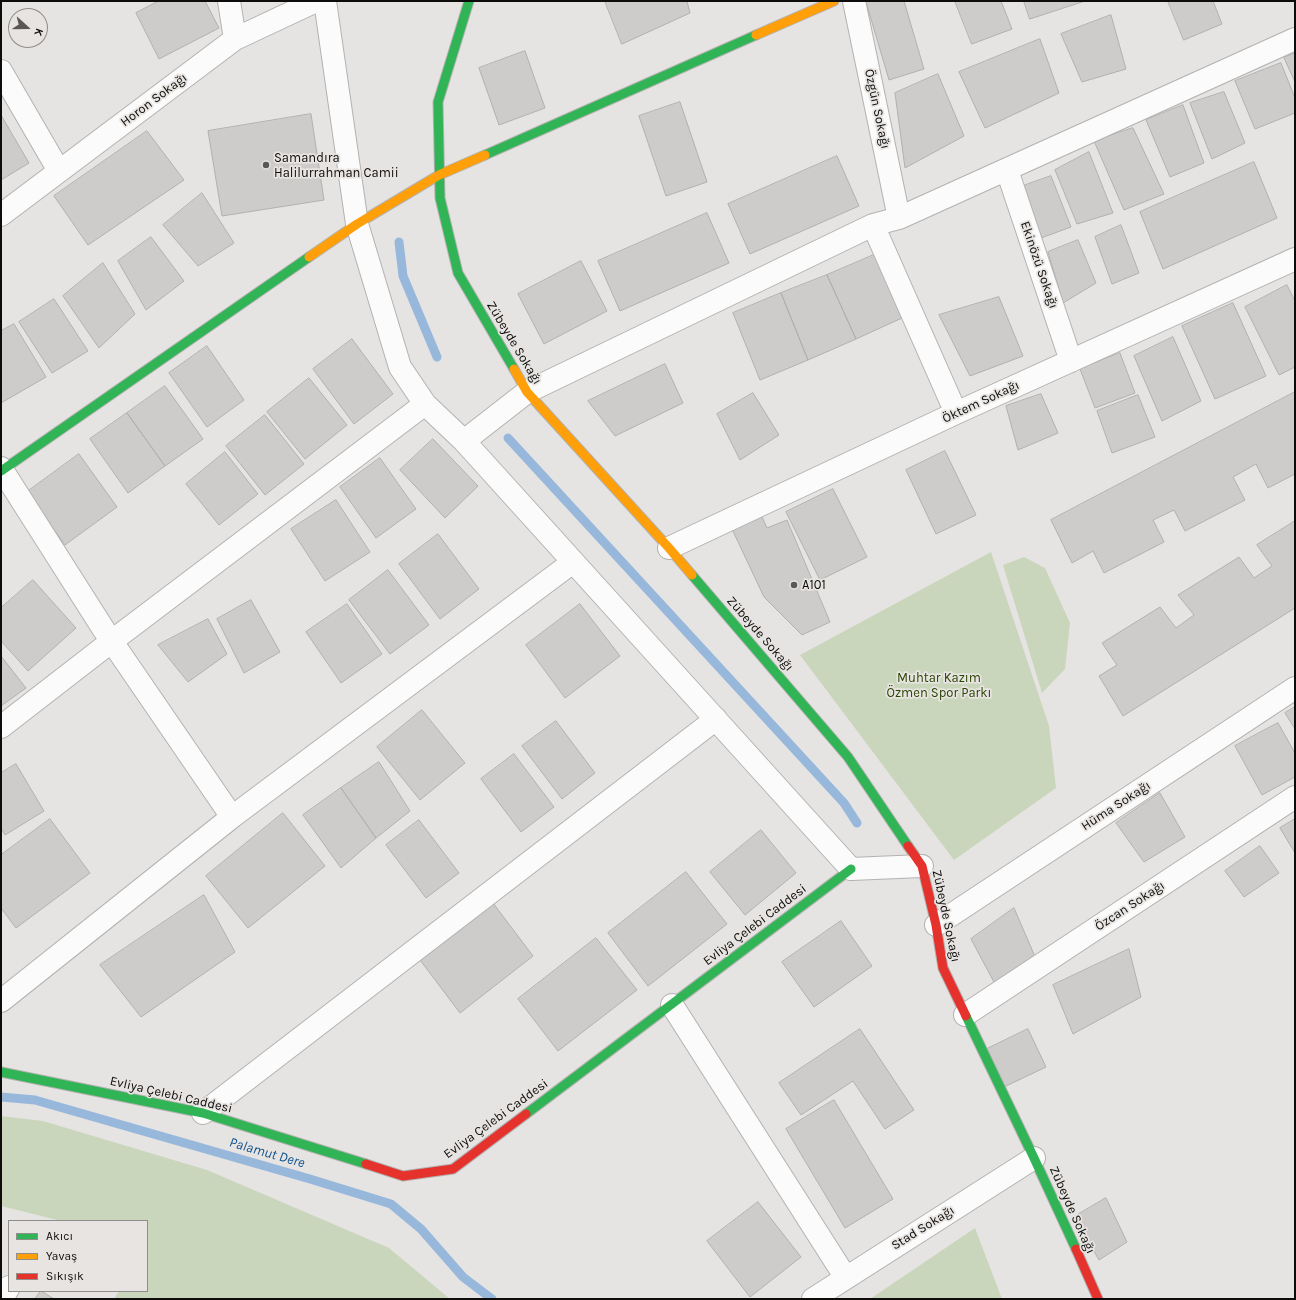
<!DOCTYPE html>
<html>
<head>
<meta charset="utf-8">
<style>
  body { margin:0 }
  #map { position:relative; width:1296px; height:1300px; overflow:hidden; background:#e6e4e2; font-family:Karla,sans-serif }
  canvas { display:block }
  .frame { position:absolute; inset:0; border:2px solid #0d0c0b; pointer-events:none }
  .legend { position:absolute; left:8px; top:1220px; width:140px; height:72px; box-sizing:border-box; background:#e7e4e1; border:1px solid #908e8b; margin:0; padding:5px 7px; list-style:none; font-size:12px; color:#0d0c0b }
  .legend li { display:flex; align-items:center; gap:8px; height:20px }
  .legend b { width:20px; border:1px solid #908e8b }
  .north { position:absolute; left:8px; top:8px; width:40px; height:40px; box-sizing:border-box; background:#e7e4e1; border:1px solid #908e8b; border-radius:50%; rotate:111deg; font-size:11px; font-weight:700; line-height:16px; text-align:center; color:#0d0c0b }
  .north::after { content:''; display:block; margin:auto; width:14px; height:18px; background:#595856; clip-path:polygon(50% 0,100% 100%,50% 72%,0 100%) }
</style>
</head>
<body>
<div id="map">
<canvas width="1296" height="1300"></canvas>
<div class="frame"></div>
<ul class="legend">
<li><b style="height:5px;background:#30b455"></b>Akıcı</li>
<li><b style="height:5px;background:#ff9f0a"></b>Yavaş</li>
<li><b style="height:5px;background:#e5322d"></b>Sıkışık</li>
</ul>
<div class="north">K</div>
</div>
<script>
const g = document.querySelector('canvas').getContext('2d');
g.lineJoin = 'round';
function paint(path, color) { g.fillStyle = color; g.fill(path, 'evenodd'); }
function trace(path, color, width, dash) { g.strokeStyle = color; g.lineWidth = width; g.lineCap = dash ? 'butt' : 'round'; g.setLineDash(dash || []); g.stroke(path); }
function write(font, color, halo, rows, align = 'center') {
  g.font = font + ' Karla,sans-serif'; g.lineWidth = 3.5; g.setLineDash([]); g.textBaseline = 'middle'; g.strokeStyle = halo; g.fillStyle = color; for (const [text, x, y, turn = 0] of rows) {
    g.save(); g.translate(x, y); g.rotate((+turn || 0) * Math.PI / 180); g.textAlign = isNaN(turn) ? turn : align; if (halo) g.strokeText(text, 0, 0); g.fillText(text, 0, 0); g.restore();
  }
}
const green = new Path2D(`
  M991 552 1049 726 1056 788 954 860 800 655Z
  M1024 557 1045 568 1070 623 1065 669 1042 693 1003 565Z
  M1 1116 43 1121 207 1170 389 1248 450 1299H114L119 1291H147V1221H61L1 1206Z
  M975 1228 1002 1299H870Z`);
const stream = new Path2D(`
  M399 242 403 276 437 357
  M508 438 844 803 857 823
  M1 1097 35 1100 310 1179 391 1204 421 1229 463 1277 492 1299`);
const building = new Path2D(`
  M159 1H205L219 28 159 59 136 13Z
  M605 1H687L690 13 622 44Z
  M870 1H904L924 69 889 80 866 2Z
  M955 1H1001L1012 29 972 44Z
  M1024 1H1085L1030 19Z
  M1168 1H1213L1222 24 1184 40Z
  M1111 15 1126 69 1082 82 1061 34Z
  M1040 39 1059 93 985 128 959 72Z
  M525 51 545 108 499 125 479 68Z
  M1295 53V82L1284 58Z
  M1281 63 1295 98V113L1255 129 1235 81Z
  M938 74 964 136 905 168 895 93Z
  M1224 92 1245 143 1212 159 1190 103Z
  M680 102 707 182 666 196 639 116Z
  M1183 105 1204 163 1170 177 1146 120Z
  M311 114 324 200 222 216 208 131Z
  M1 115 29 163 1 180Z
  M1133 128 1164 194 1124 210 1094 141Z
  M147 131 184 180 88 245 54 196Z
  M1089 152 1113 213 1077 224 1055 170Z
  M837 156 859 206 750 254 728 204Z
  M1254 162 1277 218 1163 269 1140 212Z
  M1051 176 1071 227 1041 238 1023 186Z
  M202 193 234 243 198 266 163 225Z
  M707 213 729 263 620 311 598 261Z
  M1121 225 1139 273 1112 284 1095 237Z
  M151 237 184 281 146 310 118 261Z
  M1078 240 1096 283 1063 303 1048 252Z
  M876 254 902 318 856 339 827 275Z
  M581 261 607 311 544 344 518 294Z
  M103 263 135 314 99 348 63 296Z
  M827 275 856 339 808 360 781 293Z
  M1287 285 1295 301V367L1279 375 1245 307Z
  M781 293 808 360 760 380 733 313Z
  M999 297 1023 356 970 376 939 315Z
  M54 299 88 351 52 373 19 322Z
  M1233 303 1266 376 1215 399 1182 326Z
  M14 324 46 377 1 403V331Z
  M1173 337 1201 401 1162 421 1134 356Z
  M352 339 393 394 354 424 313 369Z
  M207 346 244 400 207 427 169 373Z
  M1120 353 1135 393 1095 408 1080 369Z
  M665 364 683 403 615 436 588 401Z
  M309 378 347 425 305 459 267 412Z
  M165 386 203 439 165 466 127 413Z
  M1295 392V474L1268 488 1256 464 1233 477 1245 500 1185 531 1174 510 1153 520 1164 542 1104 573 1093 551 1072 563 1051 520Z
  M753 393 779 435 740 460 717 414Z
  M1041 394 1058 433 1018 450 1006 406Z
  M1138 395 1155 437 1112 453 1097 411Z
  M127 413 165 466 128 493 90 439Z
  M265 415 304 464 265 495 226 446Z
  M433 439 478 486 445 518 400 470Z
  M945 451 976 515 936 534 906 470Z
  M225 452 258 494 219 525 186 484Z
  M79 454 117 507 65 545 27 492Z
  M380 458 416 509 376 538 340 487Z
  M833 489 867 557 820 580 786 512Z
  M336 500 370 552 325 581 291 529Z
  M762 517 767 528 787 520 830 622 802 635 764 597 732 529Z
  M1295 521V608L1123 716 1099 676 1117 665 1102 643 1160 607 1176 628 1194 615 1178 595 1239 557 1254 578 1272 566 1257 545Z
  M438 534 479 589 440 619 399 564Z
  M388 570 429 625 390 654 349 600Z
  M33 580 76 628 28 671 1 641V608Z
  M251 600 280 652 244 673 217 619Z
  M347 604 382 654 341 683 306 632Z
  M580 604 620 656 565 698 526 645Z
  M208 619 227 654 188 682 158 645Z
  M1 656 26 688 1 706Z
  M1295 707V729L1285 713Z
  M422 710 465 763 420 800 377 747Z
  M556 721 595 773 562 799 522 746Z
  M1278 723 1295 753V777L1262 795 1235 746Z
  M514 754 554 807 521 832 481 779Z
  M379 762 410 811 376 838 341 788Z
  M16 764 44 811 5 835 1 828V773Z
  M341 788 376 838 341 868 303 815Z
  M1160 793 1185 837 1144 862 1116 823Z
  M283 813 325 866 248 928 206 876Z
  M50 819 90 873 16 928 1 908V855Z
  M1295 819V853L1280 828Z
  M419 820 459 873 426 898 386 845Z
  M761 830 796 873 745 915 710 872Z
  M1260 846 1279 873 1244 897 1225 871Z
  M686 872 727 924 648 986 608 933Z
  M204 895 235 952 141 1017 100 965Z
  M493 903 533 956 460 1013 420 960Z
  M1014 908 1036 959 995 984 971 939Z
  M841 921 872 966 814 1007 782 962Z
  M596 938 637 990 558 1051 518 999Z
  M1129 949 1141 997 1073 1034 1053 985Z
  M860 1029 914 1110 885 1129 853 1081 801 1115 779 1083Z
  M1028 1029 1046 1067 1002 1088 985 1050Z
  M834 1100 893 1199 845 1228 786 1129Z
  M1106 1198 1127 1242 1099 1260 1074 1217Z
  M758 1202 801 1257 750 1297 707 1241Z
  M41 1291 54 1299H35Z`);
const street = new Path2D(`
  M229 1 235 39
  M325 1 357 224 400 367 425 404 464 441 851 869 922 866
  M854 1 899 218
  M1 71 59 171
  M1007 170 1071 361
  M1 215 235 39 316 1
  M873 225 956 413
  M464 441 527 392 873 225 899 218 1295 39
  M1 468 104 630 232 817
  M669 548 956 413 1295 259
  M1 727 112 641 425 404
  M936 925 1295 688
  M1 1001 232 817 573 562
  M672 1005 846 1278
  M965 1015 1295 797
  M203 1113 716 719
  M2 1299 9 1287
  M813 1299 1034 1158`);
const fast = new Path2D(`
  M469 1 438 102 440 198 458 273 514 369
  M485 155 756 35
  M1 471 309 257
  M692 575 848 757 908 846
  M966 1016 1034 1158 1076 1249
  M1 1072 203 1113 366 1164
  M526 1114 851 869`);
const slow = new Path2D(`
  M756 35 834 1
  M309 257 357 224 439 175 485 155
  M514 369 527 392 669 548 692 575`);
const jam = new Path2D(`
  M908 846 922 866 936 925 943 968 966 1016
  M366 1164 403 1176 453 1169 526 1114
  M1076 1249 1098 1299`);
const markers = [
  [266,165,4,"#595856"],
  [794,585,4,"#595856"]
];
const streetNames = [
  ["Horon Sokağı",154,100,-37],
  ["Özgün Sokağı",877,109,78],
  ["Ekinözü Sokağı",1039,265,71],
  ["Zübeyde Sokağı",514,343,59],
  ["Öktem Sokağı",981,402,-25],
  ["Zübeyde Sokağı",760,634,49],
  ["Hüma Sokağı",1116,806,-33],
  ["Özcan Sokağı",1130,906,-33],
  ["Zübeyde Sokağı",946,916,78],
  ["Evliya Çelebi Caddesi",755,925,-37],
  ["Evliya Çelebi Caddesi",171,1095,13],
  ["Evliya Çelebi Caddesi",496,1119,-36],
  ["Zübeyde Sokağı",1072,1210,66],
  ["Stad Sokağı",923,1228,-32]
];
const poiNames = [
  ["Samandıra",274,158],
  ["Halilurrahman Camii",274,173],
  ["A101",802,585]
];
const parkNames = [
  ["Muhtar Kazım",939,678],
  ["Özmen Spor Parkı",939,693]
];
const waterNames = [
  ["Palamut Dere",267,1153,16]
];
paint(green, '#c9d6bb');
trace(stream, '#98b8db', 9);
paint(building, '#cecccb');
trace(building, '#b2b0af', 1);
trace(street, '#b3b2b1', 24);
trace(fast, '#b3b2b1', 11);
trace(slow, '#b3b2b1', 11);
trace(jam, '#b3b2b1', 11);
trace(street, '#fbfbfb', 22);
trace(fast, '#30b455', 9);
trace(slow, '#ff9f0a', 9);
trace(jam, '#e5322d', 9);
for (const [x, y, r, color] of markers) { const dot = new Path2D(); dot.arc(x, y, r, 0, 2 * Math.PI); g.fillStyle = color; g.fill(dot); trace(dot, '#e7e4e1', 1.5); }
write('13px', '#0d0c0b', '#e7e4e1', streetNames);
write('13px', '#0d0c0b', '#e7e4e1', poiNames, 'left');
write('13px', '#294400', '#e7e4e1', parkNames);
write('italic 14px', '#0d5290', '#e7e4e1', waterNames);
</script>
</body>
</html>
